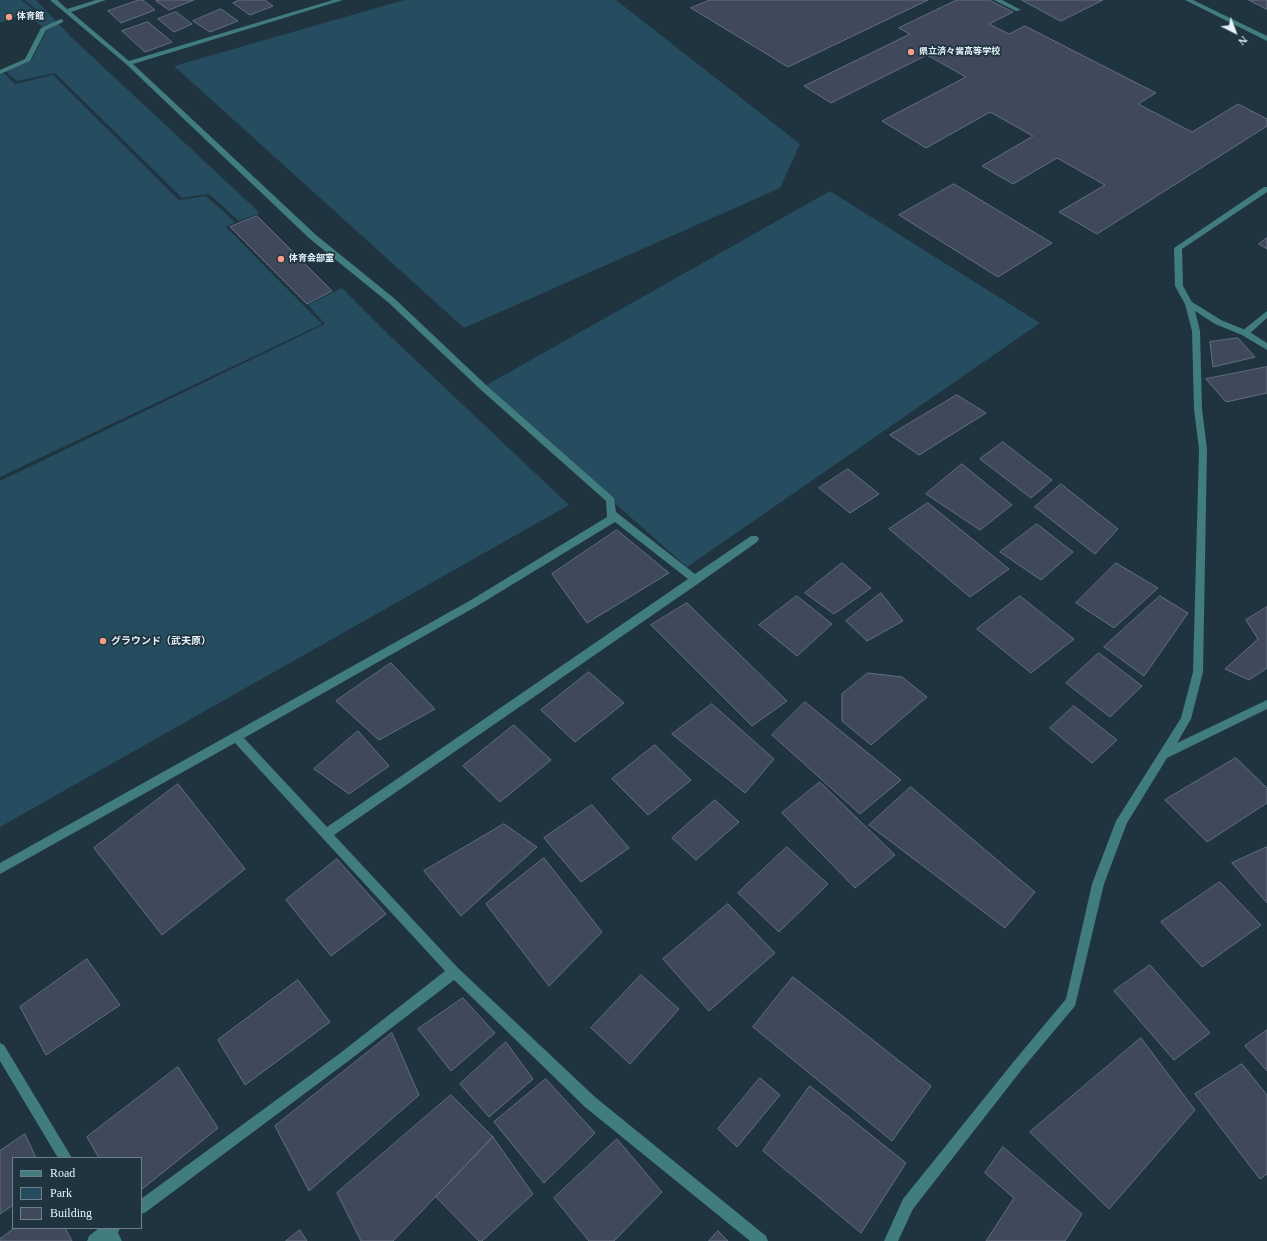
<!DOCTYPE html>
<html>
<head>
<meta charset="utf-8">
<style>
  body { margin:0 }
  #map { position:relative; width:1267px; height:1241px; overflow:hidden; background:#1f343f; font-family:"Times New Roman",serif }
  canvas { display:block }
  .legend { position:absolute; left:12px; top:1157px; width:130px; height:72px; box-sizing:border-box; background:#1f343f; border:1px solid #6f808a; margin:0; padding:5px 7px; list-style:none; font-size:12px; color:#e6f3fa }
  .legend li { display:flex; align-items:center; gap:8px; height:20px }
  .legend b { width:20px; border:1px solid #6f808a }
  .north { position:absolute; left:1215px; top:12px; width:40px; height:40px; -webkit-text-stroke:3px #1f343f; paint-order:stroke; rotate:138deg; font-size:11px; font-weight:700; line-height:16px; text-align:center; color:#e6f3fa }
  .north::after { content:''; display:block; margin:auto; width:14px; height:18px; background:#e6f3fa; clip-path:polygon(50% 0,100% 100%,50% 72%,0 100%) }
</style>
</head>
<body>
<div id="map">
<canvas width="1267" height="1241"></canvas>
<ul class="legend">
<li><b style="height:5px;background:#417c7e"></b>Road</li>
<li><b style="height:11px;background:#254c5f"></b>Park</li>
<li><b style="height:11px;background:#40495b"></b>Building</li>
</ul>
<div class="north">N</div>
</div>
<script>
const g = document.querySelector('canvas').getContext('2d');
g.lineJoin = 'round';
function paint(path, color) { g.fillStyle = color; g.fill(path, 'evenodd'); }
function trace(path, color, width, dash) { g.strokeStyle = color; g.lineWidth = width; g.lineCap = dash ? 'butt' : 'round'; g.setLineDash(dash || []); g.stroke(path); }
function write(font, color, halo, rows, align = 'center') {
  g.font = font + ' "Times New Roman","Noto Sans JP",serif'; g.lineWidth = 3.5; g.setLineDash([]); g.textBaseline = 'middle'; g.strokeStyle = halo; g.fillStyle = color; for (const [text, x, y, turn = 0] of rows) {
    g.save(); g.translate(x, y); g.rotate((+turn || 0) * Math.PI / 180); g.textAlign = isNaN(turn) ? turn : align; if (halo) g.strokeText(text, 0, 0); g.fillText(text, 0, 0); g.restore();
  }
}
const green = new Path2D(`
  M0 0H21L34 10 0 23Z
  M24 0H36L70 36 260 213 239 221 209 194 182 198 55 73 17 81 5 71 31 61 47 30 27 15 37 10Z
  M404 0H616L800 144 780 188 464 328 174 66Z
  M3 72 15 84 53 75 179 200 206 196 235 222 226 227 322 324 0 477V73Z
  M830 191 1040 323 687 567 483 387Z
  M342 288 388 334 569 505 0 827V481L325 324 308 305Z`);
const building = new Path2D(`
  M139 0H143L155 10 121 23 108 11Z
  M159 0H194L169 10 156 1Z
  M240 0H265L273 6 250 15 233 3Z
  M710 0H928L788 67 691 8Z
  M957 0H989L1013 12 989 24 1009 34 1025 26 1156 93 1138 104 1192 132 1238 104 1267 119V126L1097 234 1059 212 1105 185 1057 158 1013 184 982 166 1033 136 990 112 926 148 882 121 966 77 927 55 831 103 804 86 910 34 899 28Z
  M1022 0H1103L1061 21Z
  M1249 0H1267V9Z
  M221 9 238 21 210 32 193 21Z
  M176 12 192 24 174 32 158 19Z
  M148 22 172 42 145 52 122 31Z
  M954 184 1052 243 998 277 899 215Z
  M257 216 332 291 307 304 230 227Z
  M1267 238V249L1259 244Z
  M1238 338 1255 357 1213 367 1210 342Z
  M1267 367V393L1226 402 1206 379Z
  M957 395 986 413 919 455 890 435Z
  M1003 442 1052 480 1031 498 980 459Z
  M962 464 1012 505 980 530 926 494Z
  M848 469 879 494 850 513 819 488Z
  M1061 484 1118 529 1095 554 1035 507Z
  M928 503 1009 569 970 597 889 529Z
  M1037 524 1073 552 1041 580 1000 552Z
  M617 530 669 573 587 623 552 574Z
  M842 563 871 588 834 614 805 593Z
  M1116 563 1158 588 1114 628 1076 603Z
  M881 593 903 621 867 641 846 621Z
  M797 596 832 624 797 656 759 625Z
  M1020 596 1074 639 1031 673 977 629Z
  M1160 596 1188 613 1144 676 1104 647Z
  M687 603 787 701 752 726 651 625Z
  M1267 607V668L1249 680 1225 669 1258 639 1246 620Z
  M1099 653 1142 686 1110 717 1066 683Z
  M391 663 435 709 379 740 336 701Z
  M589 672 624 703 575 742 541 710Z
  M868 673 902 677 927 697 871 745 842 721V694Z
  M805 702 901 780 860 814 772 735Z
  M712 704 774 759 745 793 672 734Z
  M1074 706 1117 740 1092 763 1050 728Z
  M514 725 551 760 500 802 463 766Z
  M358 731 389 766 349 794 314 769Z
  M655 745 691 780 648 815 612 779Z
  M1236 758 1267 788V803L1207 842 1165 800Z
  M820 782 895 855 855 888 782 813Z
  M178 784 245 869 162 935 94 848Z
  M911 787 1035 892 1005 928 869 825Z
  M715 800 739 822 696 860 672 838Z
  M592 805 629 848 581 882 544 838Z
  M504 824 537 847 461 916 424 871Z
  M787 847 828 884 779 932 738 893Z
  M1267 847V903L1232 863Z
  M544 858 602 932 549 986 486 904Z
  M337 859 386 914 331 956 286 900Z
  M1220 882 1261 925 1202 967 1161 922Z
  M728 904 775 953 709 1011 663 959Z
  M87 959 120 1005 46 1055 20 1007Z
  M1150 965 1210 1033 1174 1060 1114 991Z
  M641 975 679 1009 630 1064 591 1028Z
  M793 977 931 1086 892 1141 753 1027Z
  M298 980 330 1022 245 1085 218 1040Z
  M463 998 495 1033 451 1071 418 1029Z
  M1267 1030V1071L1245 1046Z
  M392 1033 419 1095 309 1191 275 1126Z
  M1141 1038 1195 1110 1109 1209 1030 1132Z
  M506 1042 533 1079 489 1117 460 1084Z
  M1242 1064 1267 1095V1174L1260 1179 1195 1094Z
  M178 1067 218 1128 141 1190V1158H99L87 1137Z
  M760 1078 780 1095 737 1147 718 1129Z
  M546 1079 595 1133 544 1183 494 1122Z
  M810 1086 906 1163 861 1233 763 1151Z
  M451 1095 493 1137 393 1241H361L337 1193Z
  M25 1134 36 1158H13V1205L0 1214V1151Z
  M493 1137 533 1194 482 1241H479L436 1197Z
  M617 1139 662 1192 614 1241H589L554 1198Z
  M1003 1147 1082 1214 1065 1241H986L1014 1198 985 1173Z
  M15 1228H65L72 1241H0V1239Z
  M300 1230 307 1241H286Z
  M718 1231 728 1241H709Z`);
const lane = new Path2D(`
  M61 19 63 20V22L46 30 30 61 0 74V70L25 59 41 28Z
  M1267 311V318L1248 335H1242L1241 333 1242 331Z`);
const street = new Path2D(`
  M50 0H57L67 9 96 0H106L71 12 129 61 333 0H343L133 64 316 235 395 299 486 385 614 498 616 512 695 574 751 536H757L759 539 757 542 699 583 334 835 458 968 595 1097 766 1236 768 1241H750L585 1107 454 980 347 1062 146 1212 141 1214V1199L339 1054 445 971 235 743 0 874V863L471 600 607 517 606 501 480 389 389 303 310 239 126 64ZM615 522 688 579 327 827 244 738 477 606Z
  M994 0H1002L1021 10 1016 11Z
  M1185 0H1193L1267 36V41Z
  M1264 187H1267V192L1182 249 1183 286 1192 302 1221 320 1248 331 1267 343V350L1242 335 1215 324 1195 311 1200 331 1202 409 1207 449 1203 672 1191 719 1177 743 1267 700V709L1167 758 1127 823 1104 884 1075 1006 1023 1068 913 1209 898 1241H884L903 1199 1015 1060 1066 999 1092 884 1116 821 1181 718 1193 672 1199 449 1194 409 1192 331 1185 304 1175 286 1174 248Z
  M0 1043 4 1045 72 1158H58L0 1061Z
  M99 1228H120L118 1233 122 1241H87L89 1236Z`);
const markers = [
  [9,17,4,"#f49e88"],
  [911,52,4,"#f49e88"],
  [281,259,4,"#f49e88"],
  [103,641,4,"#f49e88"]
];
const farPoinames = [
  ["体育館",17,17],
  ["県立済々黌高等学校",919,52],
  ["体育会部室",289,259]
];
const poiNames = [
  ["グラウンド（武夫原）",111,641]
];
paint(green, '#254c5f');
paint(building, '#40495b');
trace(building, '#646e81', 1);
paint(lane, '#417c7e');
paint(street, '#417c7e');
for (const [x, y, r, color] of markers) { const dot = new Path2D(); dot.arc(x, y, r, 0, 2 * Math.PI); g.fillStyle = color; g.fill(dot); trace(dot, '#1f343f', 1.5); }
write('bold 9px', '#e6f3fa', '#1f343f', farPoinames, 'left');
write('bold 10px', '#e6f3fa', '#1f343f', poiNames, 'left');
</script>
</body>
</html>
